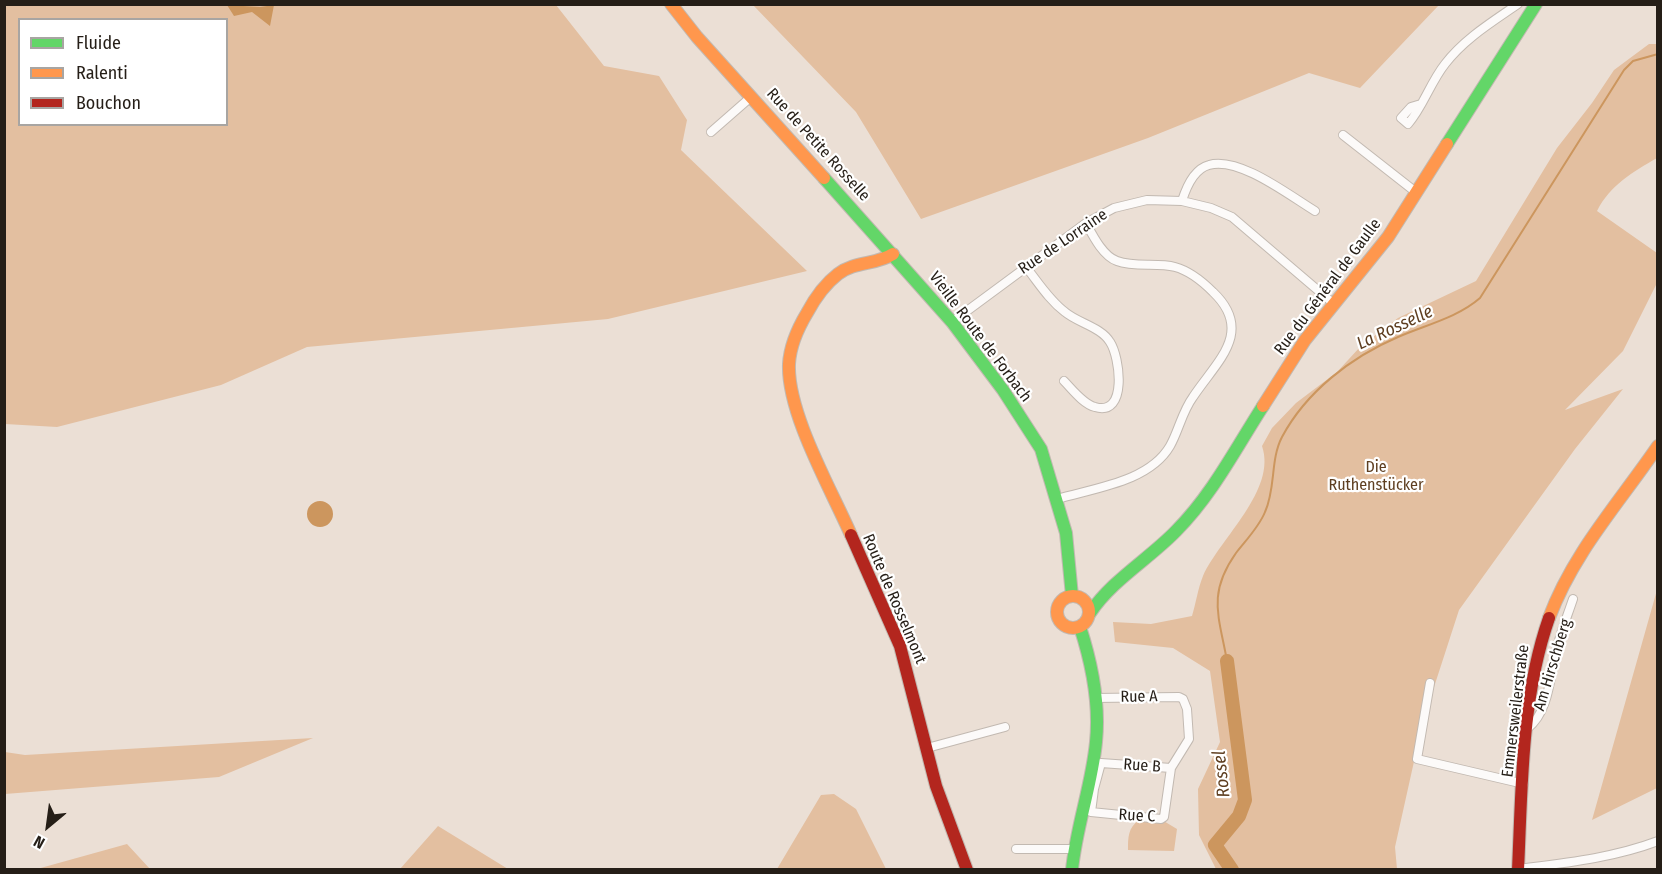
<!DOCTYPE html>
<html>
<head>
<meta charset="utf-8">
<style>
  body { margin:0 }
  #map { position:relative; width:1662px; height:874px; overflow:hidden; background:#ebdfd5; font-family:"Fira Sans Condensed",sans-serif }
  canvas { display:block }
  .frame { position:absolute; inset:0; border:6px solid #251e17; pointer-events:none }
  .legend { position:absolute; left:18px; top:18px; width:210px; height:108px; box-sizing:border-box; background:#fff; border:2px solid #a8a5a2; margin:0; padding:8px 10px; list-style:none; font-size:18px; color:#251e17 }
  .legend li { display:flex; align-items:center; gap:12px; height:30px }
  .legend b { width:30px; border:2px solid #a8a5a2 }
  .north { position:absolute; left:18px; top:796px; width:60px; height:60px; -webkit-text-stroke:4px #fff; paint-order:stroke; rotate:209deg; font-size:16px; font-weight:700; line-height:24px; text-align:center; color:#251e17 }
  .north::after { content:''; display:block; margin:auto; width:21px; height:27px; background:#251e17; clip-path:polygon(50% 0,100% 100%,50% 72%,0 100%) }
</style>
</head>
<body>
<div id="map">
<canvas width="1662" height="874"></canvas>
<div class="frame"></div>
<ul class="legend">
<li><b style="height:8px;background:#63d668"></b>Fluide</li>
<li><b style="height:8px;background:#ff974d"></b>Ralenti</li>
<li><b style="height:8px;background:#b3261e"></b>Bouchon</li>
</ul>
<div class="north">N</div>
</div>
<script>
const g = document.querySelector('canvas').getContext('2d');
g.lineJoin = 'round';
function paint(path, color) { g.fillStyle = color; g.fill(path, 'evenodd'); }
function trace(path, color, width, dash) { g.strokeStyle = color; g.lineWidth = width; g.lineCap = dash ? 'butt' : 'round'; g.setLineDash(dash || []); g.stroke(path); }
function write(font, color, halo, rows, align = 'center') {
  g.font = font + ' "Fira Sans Condensed",sans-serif'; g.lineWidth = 4.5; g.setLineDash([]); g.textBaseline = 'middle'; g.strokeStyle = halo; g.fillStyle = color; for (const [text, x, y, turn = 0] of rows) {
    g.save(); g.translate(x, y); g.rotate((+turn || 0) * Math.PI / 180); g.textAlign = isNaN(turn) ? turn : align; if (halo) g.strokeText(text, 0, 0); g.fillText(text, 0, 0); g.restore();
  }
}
const green = new Path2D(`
  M4 5H556L604 66 659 76 687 120 681 150 807 271 608 319 307 347 221 385 57 427 5 424ZM20 20H226V124H20Z
  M753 5H1439L1360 88 1309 73 1148 138 921 219 856 112Z
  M1649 44H1657V158C1633 172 1610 185 1597 211L1657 253V283L1623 351 1565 410 1623 389 1575 449 1459 610 1423 721 1395 847 1397 869H1216L1199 835 1198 789 1220 742 1210 671 1173 648 1115 642 1113 622 1151 624 1192 616C1196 603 1198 588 1203 576 1221 537 1277 490 1262 446L1272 428 1296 403 1337 372 1360 347 1398 318 1476 281 1557 148 1592 103 1614 70Z
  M1657 590V788L1592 820Z
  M313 738 219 777 5 794V752L25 755Z
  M834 794 856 809 886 869H777L821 795Z
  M1139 820H1162L1177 829 1174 851 1128 850C1128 837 1128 828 1139 820Z
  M438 826 508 869H400Z
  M127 844 150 869H37Z`);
const water = new Path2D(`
  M227 5 260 7 274 5 270 26 252 12 234 16Z
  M307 514a13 13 0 1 1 26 0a13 13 0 1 1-26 0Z`);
const stream = new Path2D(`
  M1227 661C1219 616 1207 594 1236 553 1246 540 1259 527 1265 512 1276 488 1270 460 1282 437 1306 392 1351 357 1398 337 1425 325 1457 318 1480 298L1624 70 1633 61 1658 54`);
const river = new Path2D(`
  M1227 661 1245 800 1239 816 1215 845 1232 870`);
const street = new Path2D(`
  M1421 104 1411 107 1401 118 1408 124C1423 107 1430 83 1445 64 1464 39 1492 22 1518 4
  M711 132 751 97
  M1343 135 1417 193
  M1182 201C1186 188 1194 169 1209 165 1239 156 1290 196 1315 211
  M1026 267C1038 282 1049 300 1065 312 1078 323 1101 327 1110 342 1120 357 1128 417 1095 407 1083 404 1072 389 1064 381
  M952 322 1086 223 1114 208 1147 200 1182 201 1211 208 1232 217 1334 304
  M1057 499C1094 488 1149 482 1170 446 1179 430 1182 412 1193 397 1216 362 1255 332 1213 292 1203 282 1190 271 1175 267 1157 262 1135 268 1117 261 1103 256 1093 236 1086 223
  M1430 683 1417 759 1524 784
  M1528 728C1551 710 1550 670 1558 644 1562 629 1568 614 1573 599
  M927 748 1005 727
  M1090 788 1094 789 1091 812 1161 819 1164 817 1171 768
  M1094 789 1101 763 1171 768 1189 739 1187 709 1183 699 1179 697 1094 698
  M1016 849H1073
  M1518 869C1565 863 1613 858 1658 841`);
const fast = new Path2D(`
  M1447 144 1536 4
  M824 178 952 322 1003 390 1041 449 1066 533 1072 596
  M1090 613C1112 580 1149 559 1176 531 1212 495 1236 448 1263 406
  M1072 870C1076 827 1092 785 1096 742 1100 703 1092 664 1080 627`);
const slow = new Path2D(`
  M671 4 697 37 824 178
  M1263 406 1305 340 1388 237 1447 144
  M851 535C831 489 787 413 789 364 790 346 798 328 807 313 815 298 825 284 838 274 855 261 876 265 893 254
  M1057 612a16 16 0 1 1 32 0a16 16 0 1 1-32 0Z
  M1549 618C1573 553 1619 503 1658 446`);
const jam = new Path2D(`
  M851 535 900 646 936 786 967 870
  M1518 870C1522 786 1521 698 1549 618`);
const streetNames = [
  ["Rue de Petite Rosselle",818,145,48],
  ["Rue de Lorraine",1063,242,-34],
  ["Rue du Général de Gaulle",1328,287,-53],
  ["Vieille Route de Forbach",980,337,53],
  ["Route de Rosselmont",894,599,67],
  ["Am Hirschberg",1553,665,-73],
  ["Rue A",1139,697,-1],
  ["Emmersweilerstraße",1516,711,-83],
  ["Rue B",1142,766,4],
  ["Rue C",1137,816,3]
];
const parkNames = [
  ["Die",1376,468],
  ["Ruthenstücker",1376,486]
];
const waterNames = [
  ["La Rosselle",1395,328,-25],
  ["Rossel",1222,774,-96]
];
paint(green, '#e3bfa0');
paint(water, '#cc965e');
trace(stream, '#cc965e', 2);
trace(river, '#cc965e', 14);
trace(street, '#c2b9b1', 10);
trace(fast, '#c2b9b1', 14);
trace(slow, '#c2b9b1', 14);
trace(jam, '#c2b9b1', 14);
trace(street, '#fcfaf9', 8);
trace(fast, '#63d668', 12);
trace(slow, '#ff974d', 12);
trace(jam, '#b3261e', 12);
write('16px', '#251e17', '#fff', streetNames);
write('16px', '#5e3e20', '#fff', parkNames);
write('italic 18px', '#5e3e20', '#fff', waterNames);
</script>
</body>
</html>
